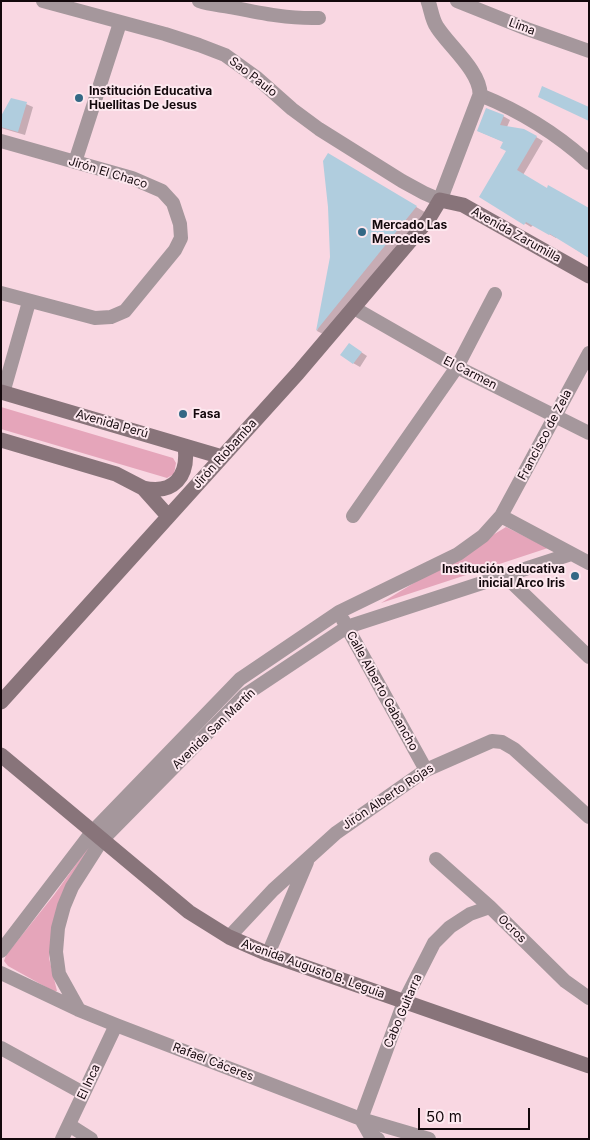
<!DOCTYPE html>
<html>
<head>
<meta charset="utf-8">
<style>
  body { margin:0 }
  #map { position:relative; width:590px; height:1140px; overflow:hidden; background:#f9d7e2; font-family:Inter,sans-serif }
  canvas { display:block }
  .frame { position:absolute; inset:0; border:2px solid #13080c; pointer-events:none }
  .scale { position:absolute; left:418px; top:1108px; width:112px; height:22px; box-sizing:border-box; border:2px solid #13080c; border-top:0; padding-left:6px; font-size:15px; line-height:18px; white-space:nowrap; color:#13080c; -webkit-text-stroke:4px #fde8ef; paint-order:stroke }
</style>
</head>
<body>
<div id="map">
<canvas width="590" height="1140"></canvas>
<div class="frame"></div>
<div class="scale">50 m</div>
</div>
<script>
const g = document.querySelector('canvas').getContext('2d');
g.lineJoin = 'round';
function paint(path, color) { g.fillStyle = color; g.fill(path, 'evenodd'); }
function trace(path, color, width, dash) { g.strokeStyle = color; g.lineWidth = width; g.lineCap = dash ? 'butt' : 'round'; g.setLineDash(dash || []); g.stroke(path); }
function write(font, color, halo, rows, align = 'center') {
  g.font = font + ' Inter,sans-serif'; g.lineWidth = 4; g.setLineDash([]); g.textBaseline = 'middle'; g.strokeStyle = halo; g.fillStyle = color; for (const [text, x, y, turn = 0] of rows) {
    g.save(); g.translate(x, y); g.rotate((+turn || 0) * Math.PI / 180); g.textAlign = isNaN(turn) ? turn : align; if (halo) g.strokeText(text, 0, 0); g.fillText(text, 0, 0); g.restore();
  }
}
const green = new Path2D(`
  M1 407 173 458 176 463 174 474 167 478 1 429Z
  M506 527 548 548 381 603Z
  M92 842 54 924 49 958 57 991H53L8 966 4 961 6 955 54 895Z`);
const shadow = new Path2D(`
  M26 104 33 107 25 135 1 128V119Z
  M503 116 510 120 507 127 524 130 543 141 523 175 547 189 589 210V258L557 237 556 238 533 225 531 227 481 197 508 151 504 142 478 131Z
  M329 155 428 214 329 337 317 331 331 257Z
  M355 348 367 356 360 367 353 363Z`);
const building = new Path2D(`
  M542 86 589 107V121L538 97Z
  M11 98 27 102 18 132 1 127V116Z
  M486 108 504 115 500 125 524 129 537 136 517 170 547 188 548 185 589 208V258L550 234 549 235 526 222 524 225 479 197 506 151 500 148 503 142 477 131Z
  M328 153 417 206 316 331 330 257 328 207 323 161Z
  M349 343 362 352 353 364 340 355Z`);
const minor = new Path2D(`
  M43 1 165 34 199 45 225 55 257 78 292 109 319 129 402 181 424 193 440 200
  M199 1C210 5 219 5 230 7 260 13 288 19 319 18
  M457 1 527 29 589 51
  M480 95C520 111 556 133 589 163
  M1 141 132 178 162 191 173 203 180 224 181 238 175 250 125 311 111 317 95 318 1 293
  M75 162 120 23
  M354 308 457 367 589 433
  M3 393 29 302
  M353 516 457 367 495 294
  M501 516 589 563
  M505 576 589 657
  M343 620 426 770
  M436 859 490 907 565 981 589 998
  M229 937 273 890 336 833 426 770 492 741 502 742 514 749 589 817
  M1 951 92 832 240 679 339 612 458 554 483 536 501 516 589 353
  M268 954 307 862
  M1 973 79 1010 116 1025 361 1119 429 1139
  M79 1010 59 974 56 952 58 928 64 906 72 887 102 840 245 695 347 627 571 554
  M1 1048 83 1093
  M69 1125 91 1139
  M62 1139 116 1025
  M378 1139 370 1135 361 1119 404 1002 434 943 450 927 470 914 490 907`);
const tertiary = new Path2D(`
  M428 1C431 9 432 20 437 27 449 46 481 72 480 95L440 200`);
const secondary = new Path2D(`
  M1 392 222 457
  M1 440 116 474 143 488 168 516
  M143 488C174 495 189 476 185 446
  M1 702 298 373 428 220 440 200 463 205 589 276
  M1 755 189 912 229 937 268 954 589 1066`);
const markers = [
  [79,98,5,"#346885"],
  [362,232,5,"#346885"],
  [183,414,5,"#346885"],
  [575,576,5,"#346885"]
];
const streetNames = [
  ["Lima",522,27,20],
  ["Sao Paulo",253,77,38],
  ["Jirón El Chaco",108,173,17],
  ["Avenida Zarumilla",516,235,29],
  ["El Carmen",470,373,27],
  ["Avenida Perú",112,424,16],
  ["Francisco de Zela",545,435,-62],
  ["Jirón Riobamba",225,454,-48],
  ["Calle Alberto Gabancho",382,691,61],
  ["Avenida San Martín",214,729,-44],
  ["Jirón Alberto Rojas",388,797,-34],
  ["Ocros",512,929,44],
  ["Avenida Augusto B. Leguia",313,969,20],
  ["Cabo Guitarra",403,1011,-67],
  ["Rafael Cáceres",213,1062,21],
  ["El Inca",89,1082,-65]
];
const poiNames = [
  ["Institución Educativa",89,91],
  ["Huellitas De Jesus",89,105],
  ["Mercado Las",372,225],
  ["Mercedes",372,239],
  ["Fasa",193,414],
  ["Institución educativa",565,569,"right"],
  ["inicial Arco Iris",565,583,"right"]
];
paint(green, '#e5a5ba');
paint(shadow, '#0003');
paint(building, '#b0cdde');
trace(minor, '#a5979c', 14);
trace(tertiary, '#a5979c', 15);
trace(secondary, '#88747a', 15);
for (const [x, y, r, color] of markers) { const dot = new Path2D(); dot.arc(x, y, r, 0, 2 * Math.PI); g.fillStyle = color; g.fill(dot); trace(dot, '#fde8ef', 2); }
write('12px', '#13080c', '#fde8ef', streetNames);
write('bold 12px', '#13080c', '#fde8ef', poiNames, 'left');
</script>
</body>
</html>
